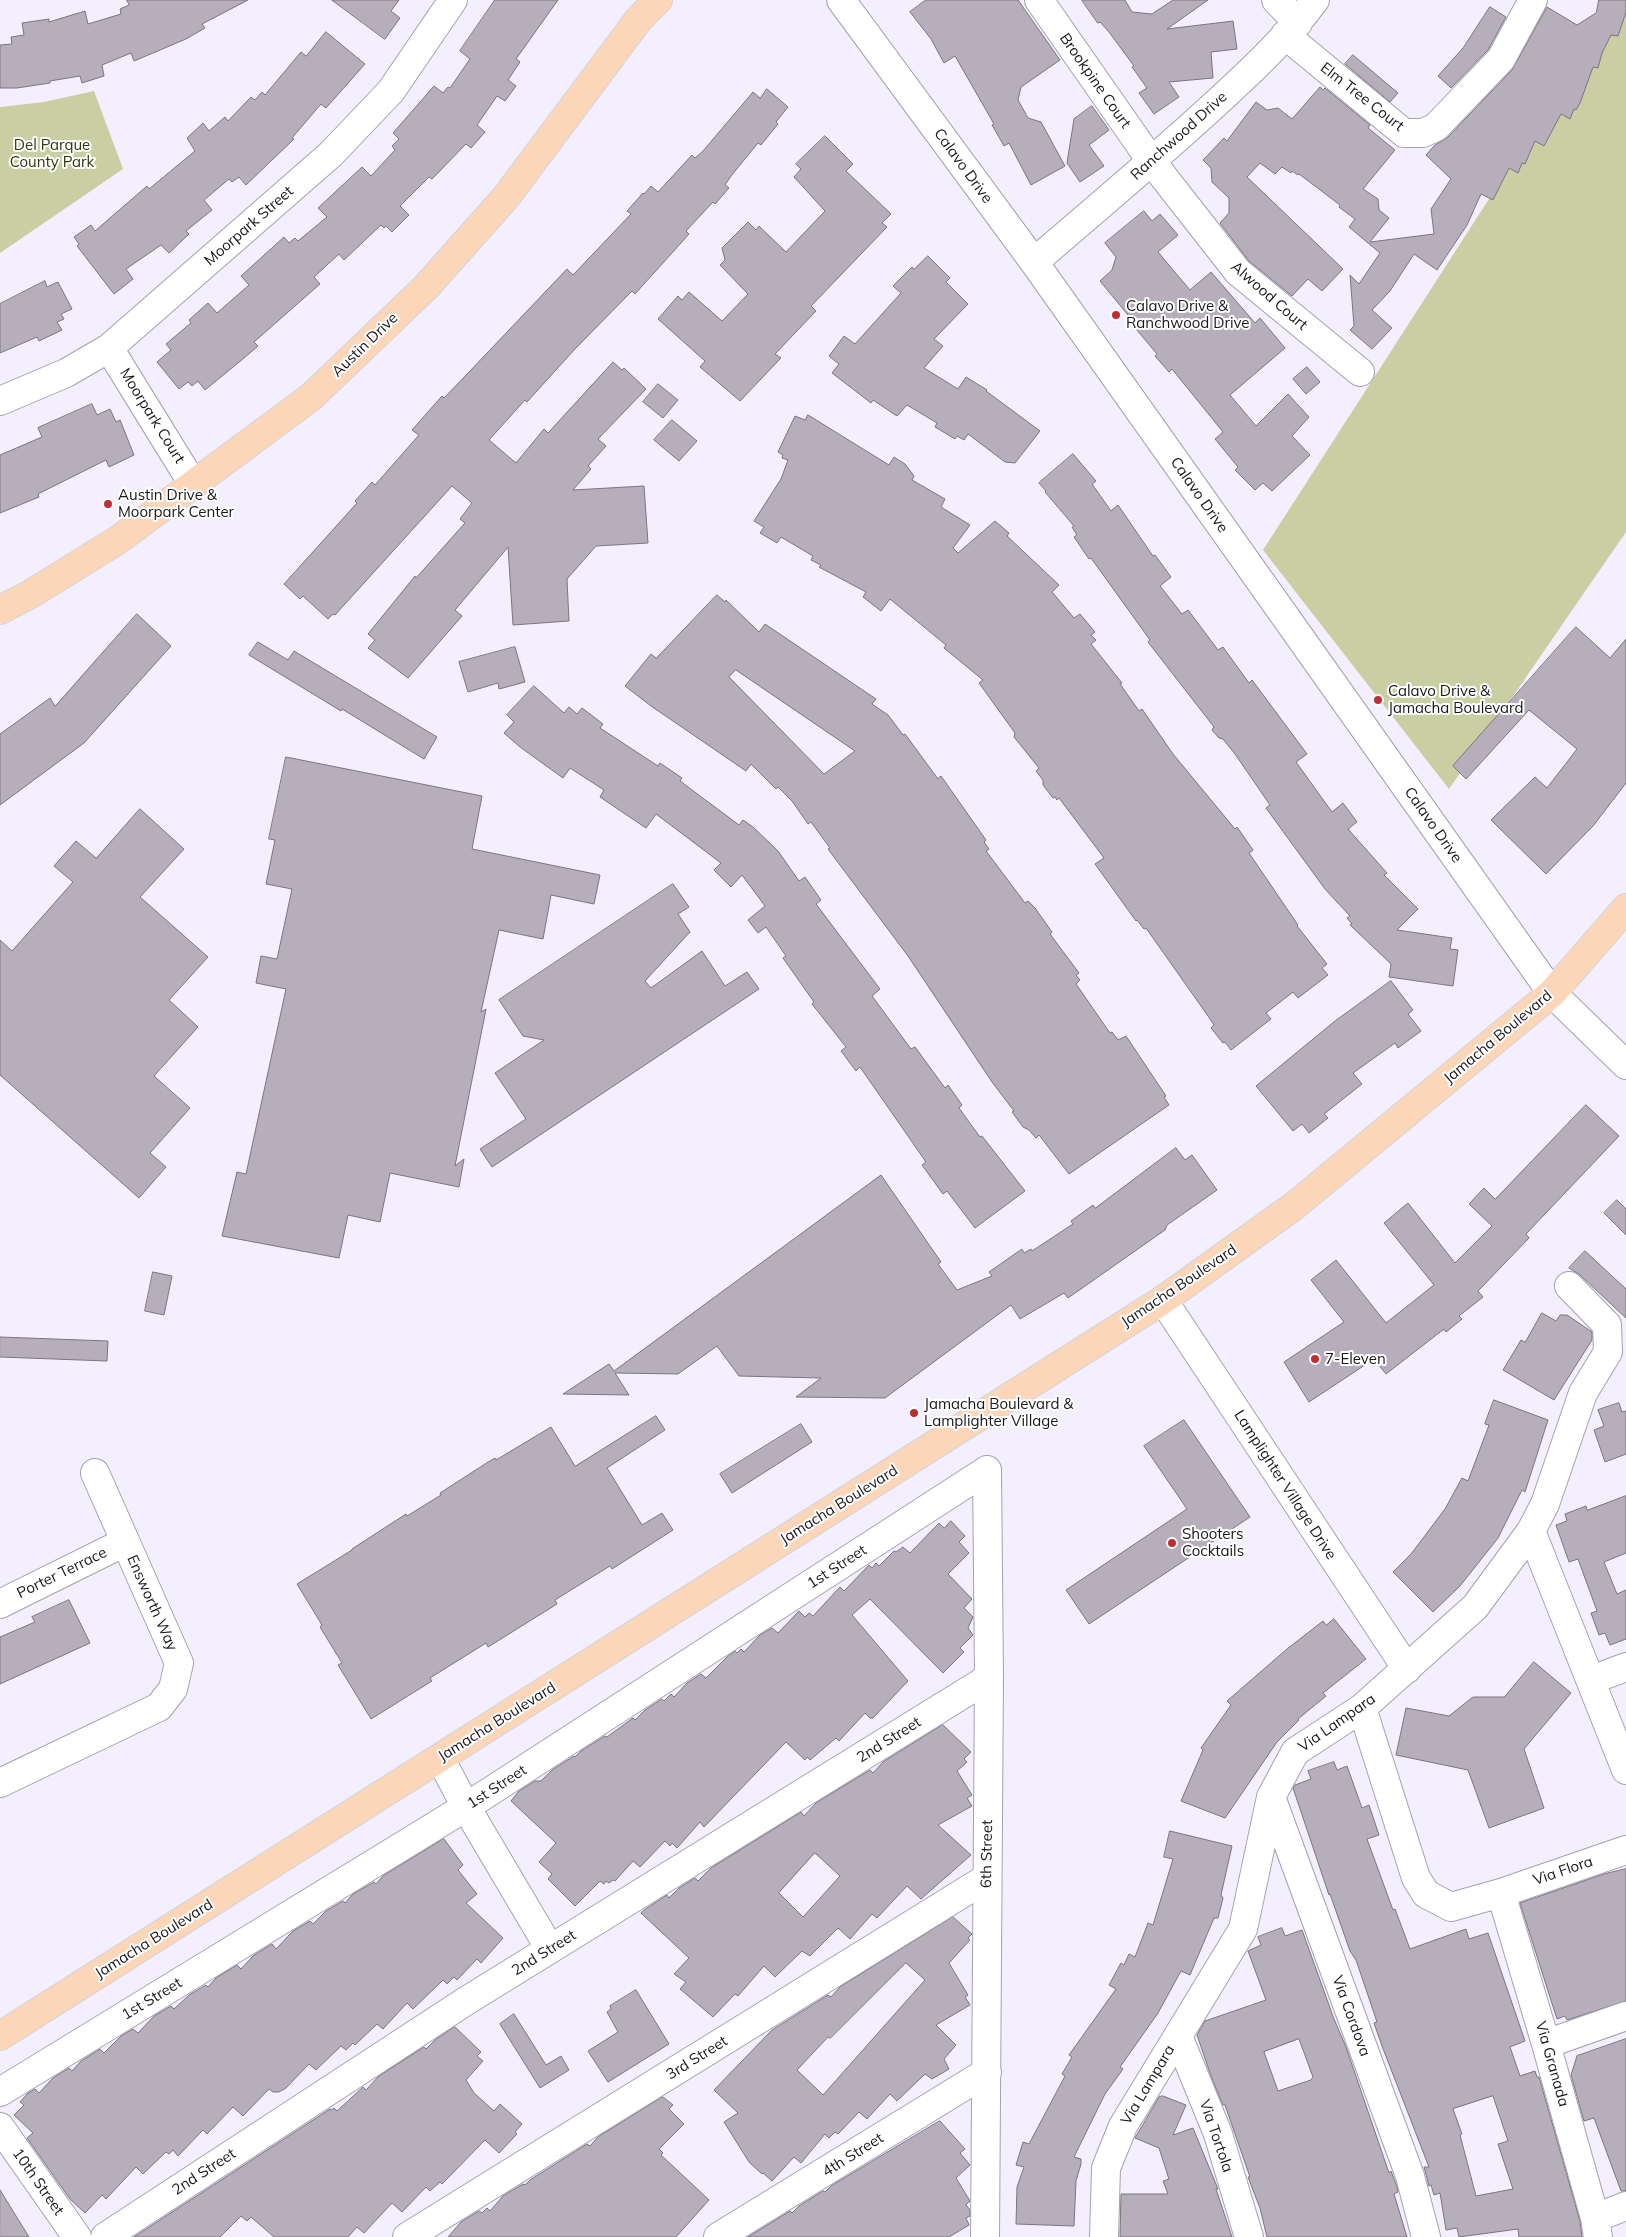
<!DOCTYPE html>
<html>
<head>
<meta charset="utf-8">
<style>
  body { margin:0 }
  canvas { display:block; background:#f3effe }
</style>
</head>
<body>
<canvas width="1626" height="2237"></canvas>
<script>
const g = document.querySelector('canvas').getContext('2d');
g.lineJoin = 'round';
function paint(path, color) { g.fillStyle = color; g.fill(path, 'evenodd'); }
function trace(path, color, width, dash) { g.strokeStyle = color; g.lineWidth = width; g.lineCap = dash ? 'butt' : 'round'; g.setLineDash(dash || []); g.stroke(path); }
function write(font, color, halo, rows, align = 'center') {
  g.font = font + ' Mulish,sans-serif'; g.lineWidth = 4; g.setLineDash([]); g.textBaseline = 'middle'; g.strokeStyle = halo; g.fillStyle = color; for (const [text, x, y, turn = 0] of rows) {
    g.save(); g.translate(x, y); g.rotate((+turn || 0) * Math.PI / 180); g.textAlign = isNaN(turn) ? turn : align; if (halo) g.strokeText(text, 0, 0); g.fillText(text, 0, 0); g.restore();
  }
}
const green = new Path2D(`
  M1617 0H1626V532L1449 789 1263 550Z
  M94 91 123 169 0 253V107L44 102Z`);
const building = new Path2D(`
  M127 0H248L202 24 205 28 186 39 134 61 131 53 102 65 104 76 82 83 80 76 50 81V83L17 88H0V45L12 44 11 37 24 35 22 23 49 19V22L85 11 88 24 121 14 120 9 129 5Z
  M332 0H399L391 11 400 18 385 39Z
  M495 0H558L516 59 520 62 508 80 516 86 505 101 497 96 477 125 485 132 471 148 466 144 432 179 429 177 400 206 409 215 392 232 386 226 384 228 381 225 344 260 339 254 314 277 320 284 254 342 258 346 244 358 205 390 198 381 192 386 188 382 179 389 157 362 171 350 166 344 191 323 189 320 208 303 217 313 249 285 241 276 284 237 289 243 295 238 298 241 327 217 318 208 362 167 371 176 395 150 392 146 399 139 393 133 434 86 443 93 448 87 450 88 470 59 460 51Z
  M926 0H1018L1060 60 1021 87 1018 100 1028 118 1041 122 1065 166 1031 185 1009 143 1004 146 992 125 994 124 955 56 944 63 931 39 910 12Z
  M1082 0H1125L1132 12 1152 14 1173 0H1208L1167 29 1233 21 1237 49 1211 52 1213 78 1169 82 1179 97 1154 114 1139 93 1147 88 1132 67 1134 66 1109 32 1100 22 1098 23Z
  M1599 0H1626V12L1618 36 1611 35 1602 53 1598 68 1593 67 1580 103 1576 110 1574 109 1570 119 1561 114 1544 146 1535 141 1525 164 1522 163 1518 173 1509 168 1493 200 1481 194 1467 225 1437 270 1414 254 1390 291 1372 310 1392 328 1372 349 1350 330 1354 326 1350 275 1359 284 1380 253 1349 227 1355 219 1339 207 1340 205 1299 174 1298 175 1292 171 1291 173 1282 167 1275 174 1260 163 1247 177 1343 269 1322 291 1308 279 1292 296 1249 261 1220 223 1229 213V198L1212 182 1211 168 1203 160 1224 138 1227 141 1256 102 1267 110 1278 108 1292 119 1320 87 1323 90 1325 88 1370 125 1368 128 1395 150 1363 189 1378 199 1379 210 1389 218 1370 242 1434 234 1431 209 1451 179 1426 155 1435 145 1447 138 1512 70 1547 7 1577 25 1596 13Z
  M1490 7 1506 17 1488 50 1451 88 1438 76 1463 48Z
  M326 32 365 64 326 108 321 104 292 138 294 139 246 185 239 177 232 182 229 179 204 200 212 210 186 231 189 234 169 253 161 245 126 269 133 279 114 294 77 246 79 244 74 237 91 225 95 231 147 186 149 189 195 151 187 138 203 123 209 131 225 117 228 121 251 97 255 100 262 92 265 95 301 52 306 56Z
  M1353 55 1398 93 1390 102 1345 64Z
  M767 89 788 107 776 122 778 124 761 145 758 143 731 176 725 185 729 188 715 204 713 202 686 231 689 234 635 294 632 291 574 350 527 402 525 400 489 440 516 463 544 429 548 433 613 362 622 370 624 368 646 389 598 439 606 446 588 466 591 469 573 490 644 486 648 543 596 546 567 579 569 621 513 625 508 547 455 610 462 616 408 678 368 648 375 640 368 634 415 576 416 578 465 523 460 519 472 503 452 486 335 615 333 614 328 619 303 596 300 599 284 584 357 503 355 501 372 482 375 485 419 435 412 430 442 396 444 398 469 372 567 269 573 275 631 214 627 211 643 193 644 194 651 186 658 192 692 155 695 158 703 151 753 92 760 98Z
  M1092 106 1109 130 1089 145 1104 166 1080 182 1067 163 1074 119Z
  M825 136 853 164 846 171 891 214 882 223 887 227 811 306 816 311 775 354 781 358 740 401 700 367 705 361 658 319 678 296 682 300 689 292 722 321 748 294 720 265 725 260 722 248 748 222 756 230 759 226 786 252 825 211 794 177 801 169 796 164Z
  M1144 211 1152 221 1160 214 1178 235 1158 252 1190 290 1211 272 1255 323 1260 318 1285 348 1230 395 1256 426 1288 394 1309 417 1292 436 1310 455 1272 491 1263 483 1255 490 1235 470 1238 467 1215 439 1223 432 1172 369 1169 372 1155 356 1157 354 1126 317 1128 315 1100 281 1112 270 1116 257 1105 243Z
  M928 256 950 278 946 282 968 304 934 339 943 346 924 368 958 389 966 377 987 390 986 391 1040 431 1015 463 1005 462 968 434 964 440 957 436 955 439 935 427 937 423 907 405 897 416 873 400 871 403 832 373 839 364 829 356 844 336 855 344 901 293 893 286 912 267 914 269Z
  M45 281 47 287 58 282 72 309 61 314 64 319 57 322 62 330 39 341 37 337 0 353V304Z
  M1307 367 1320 382 1306 394 1293 379Z
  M658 384 678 400 663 418 643 402Z
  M92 404 97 415 110 409 116 422 120 420 134 455 109 467 106 460 38 494 39 497 0 513V455L42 437 38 428Z
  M808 415 889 465 894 457 905 464 914 476 912 480 945 499 941 507 970 525 953 548 958 553 995 521 1009 533 1007 536 1059 585 1052 592 1074 618 1080 614 1095 632 1091 635 1096 640 1091 644 1122 683 1120 684 1139 711 1142 709 1173 754 1235 829 1237 827 1253 850 1249 853 1298 925 1297 926 1327 964 1322 968 1328 975 1298 998 1293 992 1266 1013 1271 1019 1231 1050 1225 1042 1223 1043 1211 1028 1214 1025 1208 1016 1146 928 1144 929 1137 920 1136 921 1095 864 1104 858 1059 798 1057 800 1055 797 1053 798 1043 785V780L1036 771 1039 768 1014 737 1015 733 979 683 983 680 944 648 946 645 890 599 881 611 863 597 866 592 819 567 821 565 811 560 813 556 781 537 777 543 760 533 764 527 754 521 781 479 788 460 782 458 783 455 778 452 795 416 805 420Z
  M672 420 697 441 679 461 654 440Z
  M1073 454 1096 481 1092 484 1111 511 1118 505 1153 556 1155 555 1171 577 1160 586 1182 614 1188 610 1218 650 1223 647 1249 683 1252 680 1307 754 1296 762 1332 812 1343 803 1357 822 1348 829 1387 873 1384 875 1418 909 1397 930 1452 938 1450 949 1458 950 1453 986 1389 977 1391 964 1350 925 1352 924 1347 918 1350 916 1325 889 1266 808 1270 805 1235 754 1223 739 1219 738 1212 730 1214 727 1148 642 1150 640 1091 558 1089 559 1074 537 1077 535 1072 527 1074 526 1045 492 1046 491 1039 483Z
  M717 595 725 602 726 600 759 632 765 624 876 699 872 704 888 715 903 735 905 734 938 779 941 776 986 840 984 842 989 849 986 851 1025 903 1028 901 1035 908 1052 932 1050 934 1079 973 1076 975 1080 980 1076 984 1110 1033 1112 1032 1118 1040 1126 1036 1166 1096 1164 1097 1169 1105 1069 1174 1039 1135 1036 1138 1029 1130 1023 1127 1012 1112 1014 1111 992 1082 908 956 828 849 830 848 811 822 808 824 792 801 778 787 776 789 751 764 746 771 651 706 625 686 651 654 656 658ZM736 670 855 751 824 774 729 677Z
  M137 614 171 646 84 743 0 805V734L50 698 55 706Z
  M1576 627 1610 658 1626 639V783L1593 826 1546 874 1491 820 1535 777 1547 788 1577 749 1529 710 1466 779 1453 766Z
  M258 642 288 660 294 651 437 737 424 759 342 709 341 711 249 655Z
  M515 647 525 682 499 689 498 683 468 692 459 662Z
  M534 686 564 713 569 707 577 714 582 708 603 724 600 728 658 766 660 763 682 778 680 781 739 825 743 820 753 827 778 851 799 881 805 877 821 900 816 904 880 989 872 996 911 1049 915 1047 945 1088 948 1085 962 1105 959 1108 980 1137 982 1136 1025 1191 975 1228 947 1191 943 1194 922 1165 926 1162 860 1067 856 1071 841 1051 846 1047 812 1004 814 1002 783 958 786 956 766 927 758 933 748 920 765 906 742 875 731 887 714 870 721 863 656 814 646 828 600 797 604 790 570 768 563 778 520 747 504 733 514 722 507 715Z
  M286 757 482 796 472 849 600 875 594 904 551 895 543 939 499 930 481 1012 486 1009 455 1166 464 1159 459 1187 390 1173 380 1222 348 1215 339 1258 222 1236 237 1172 246 1174 286 989 256 983 261 956 277 959 292 889 266 884 275 840 269 839Z
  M140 809 184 849 140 897 208 957 169 1000 198 1027 154 1076 190 1108 150 1153 166 1167 139 1198 0 1075V940L12 951 73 882 54 866 76 841 96 858Z
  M673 884 689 907 678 914 690 932 645 981 651 988 702 951 725 986 747 972 759 989 492 1167 480 1149 526 1119 495 1073 544 1040 523 1036 499 1000Z
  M1391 981 1413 1010 1408 1014 1421 1031 1398 1048 1395 1043 1353 1073 1362 1084 1324 1114 1328 1118 1309 1133 1302 1124 1293 1131 1256 1086 1335 1021Z
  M1586 1105 1619 1136 1526 1234 1529 1238 1478 1291 1483 1297 1459 1316 1462 1319 1446 1332 1444 1329 1386 1374 1374 1359 1309 1402 1284 1362 1344 1322 1311 1280 1336 1260 1386 1323 1434 1285 1384 1223 1408 1203 1455 1263 1492 1226 1469 1204 1484 1188 1495 1199Z
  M1176 1148 1185 1160 1192 1155 1217 1190 1167 1225 1165 1230 1068 1298 1064 1293 1020 1319 1011 1305 885 1398 796 1397 821 1378 739 1376 717 1346 678 1374 615 1373 629 1395 563 1394 609 1364 614 1371 881 1175 941 1262 938 1264 957 1290 992 1276 989 1272 1022 1249 1024 1253 1031 1249 1032 1251 1073 1224 1071 1221 1093 1205 1095 1208Z
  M1617 1200 1626 1209V1235L1604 1213Z
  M1585 1251 1626 1289V1318L1580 1275 1569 1268Z
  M153 1272 172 1276 164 1315 145 1311Z
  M1542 1313 1556 1321 1560 1315H1567L1592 1332V1340L1554 1400 1503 1370 1521 1340 1525 1342Z
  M0 1337 108 1341 107 1361 0 1357Z
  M1494 1400 1548 1420 1525 1492 1522 1490 1498 1538 1460 1586 1433 1612 1393 1572 1411 1554 1445 1509 1462 1478 1468 1481 1489 1425 1485 1424Z
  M1619 1403 1622 1412 1626 1411V1454L1605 1462 1594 1430 1604 1426 1598 1410Z
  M656 1416 665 1430 607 1468 642 1525 662 1513 673 1530 612 1569 610 1566 571 1590 555 1600 557 1604 488 1647 486 1643 430 1678 432 1681 371 1719 338 1665 342 1663 320 1627 322 1625 297 1584 352 1550V1549L406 1514 407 1516 441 1495 440 1493 485 1464 495 1458 496 1460 551 1427 575 1466Z
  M1184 1420 1250 1517 1089 1624 1066 1590 1187 1509 1144 1446Z
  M801 1424 812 1442 732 1493 720 1474Z
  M1626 1496V1553L1604 1562 1617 1594 1626 1590V1639L1610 1645 1605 1633 1599 1635 1591 1613 1597 1611 1578 1559 1569 1562 1556 1525 1567 1521 1565 1514 1586 1506 1587 1510Z
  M951 1521 965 1536 959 1542 969 1553 948 1574 972 1599 964 1608 973 1617 968 1628 973 1635 960 1648 964 1652 943 1673 870 1599 852 1615 908 1681 873 1718H870L865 1713 839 1741 836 1738 810 1760 807 1757 805 1760 786 1742 704 1827 700 1822 677 1848 672 1843 670 1846 665 1841 640 1867 633 1861 615 1881 613 1880 609 1883 606 1881 604 1884 600 1881 575 1906 548 1879 552 1874 539 1862 556 1843 511 1801 519 1791 535 1781H541L552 1770 574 1756 575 1757 581 1751 605 1736 607 1737 633 1718 635 1720 645 1710 662 1699 664 1701 671 1694 674 1697 687 1683 701 1674 706 1678 727 1657 735 1651 737 1653 741 1649 744 1652 760 1635 772 1628 778 1633 799 1611 805 1617 809 1613 813 1616 840 1587 844 1591 869 1565 872 1568 876 1563 879 1566 894 1551 896 1552 903 1547 910 1553 939 1523 944 1528Z
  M69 1600 90 1643 0 1684V1637L35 1622 32 1617Z
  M1334 1619 1366 1659 1323 1693 1326 1696 1298 1719 1299 1720 1277 1742 1225 1818 1181 1801 1203 1750 1201 1748 1231 1705 1227 1701 1287 1649 1323 1621 1326 1625Z
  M1534 1662 1571 1693 1524 1749 1544 1808 1489 1828 1468 1770 1396 1755 1406 1708 1449 1716 1473 1697H1504Z
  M943 1725 971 1752 964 1759 967 1762 957 1771 972 1795 967 1798 972 1806 938 1825 971 1855 921 1899 907 1886 877 1918 872 1914 850 1939 838 1928 810 1956 802 1951 775 1977 764 1966 738 1996 735 1994 713 2017 680 1989 686 1982 674 1974 689 1958 641 1913 644 1910 667 1895 669 1898 679 1888 695 1878 698 1881 711 1868 801 1812 804 1816 816 1803 870 1770 873 1773 883 1762ZM815 1853 840 1876 803 1917 779 1893Z
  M1334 1762 1337 1770 1347 1766 1362 1808 1369 1805 1379 1835 1367 1839 1393 1910 1395 1909 1410 1949 1466 1929 1469 1939 1488 1933 1525 2041 1510 2047 1520 2076 1535 2071 1537 2077H1539L1580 2221 1582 2237H1519L1518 2229 1459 2237 1457 2228 1446 2230 1440 2193 1434 2195 1431 2185 1429 2186 1424 2167H1429L1382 2046 1374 2023 1377 2022 1374 2013 1356 1960 1350 1951 1330 1894 1329 1895 1293 1788 1295 1785 1311 1779 1308 1771ZM1493 2096 1508 2141 1498 2144 1513 2189 1476 2196 1460 2135 1462 2134 1453 2109Z
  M1170 1831 1232 1846 1221 1895 1223 1898 1218 1918H1214L1190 1975 1181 1971 1158 2013 1120 2067 1123 2069 1105 2094 1074 2157 1081 2159V2164L1076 2181 1074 2226 1016 2224 1017 2187 1024 2167 1016 2165 1023 2142 1029 2144 1065 2076 1062 2074 1072 2057 1069 2055 1116 1989 1109 1985 1121 1963 1124 1965 1129 1954 1135 1957 1148 1923 1153 1925 1173 1859 1164 1857Z
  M444 1839 463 1865 458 1870 477 1894 466 1903 503 1938 481 1963 477 1959 457 1980 454 1977 447 1984 443 1980 413 2009 407 2003 383 2029 377 2024 355 2045 353 2043 346 2050 341 2046 316 2070 309 2064 286 2088 279 2092H273L269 2089 243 2116 233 2107 207 2134 203 2130 178 2156 173 2150 169 2154 166 2152 143 2174 136 2167 106 2199 102 2195 85 2213 70 2199 27 2138 33 2133 14 2115 24 2105 20 2102 28 2093 35 2089 39 2093 53 2078 69 2068 72 2071 81 2061 100 2049 104 2053 121 2036 133 2029 138 2033 154 2016 171 2006 174 2009 189 1995 206 1985 208 1987 216 1978 237 1965 241 1969 254 1955 272 1944 276 1949 293 1931 310 1921 313 1924 326 1911 343 1901 345 1903 353 1894 374 1882 376 1884 383 1876Z
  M1626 1869V2001L1567 2020 1565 2016 1557 2019 1520 1903 1604 1874Z
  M953 1917 972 1934 968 1938 970 1940 949 1963 968 1995 965 1997 970 2005 936 2025 956 2045 944 2059 949 2069 932 2079 925 2074 897 2101 890 2094 867 2119 859 2112 838 2134 835 2132 829 2138 825 2134 801 2163 794 2157 772 2181 763 2173 762 2174 749 2162 724 2122 738 2113 714 2090 772 2030 828 1995 831 1997 840 1987ZM906 1963 925 1980 823 2095 797 2070 828 2037 830 2038Z
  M1282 1928 1285 1936 1302 1930 1334 2019 1346 2047 1389 2173 1391 2171 1397 2187 1398 2192 1394 2194 1407 2237H1267L1260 2208 1248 2177H1250L1225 2105H1223L1211 2076 1197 2035 1205 2021 1266 2000 1248 1951 1261 1945 1258 1937ZM1299 2039 1313 2077 1311 2080 1278 2091 1264 2052Z
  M636 1990 669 2044 608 2082 588 2051 618 2032 607 2012 611 2009 610 2006Z
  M514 2014 546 2065 561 2056 569 2070 540 2088 500 2024Z
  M455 2027 481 2052 477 2056 483 2061 466 2080 474 2093 494 2111 500 2104 522 2124 515 2132 517 2134 499 2153 485 2140 442 2184 440 2182 430 2191 426 2187 402 2212 392 2203 364 2233 357 2227 348 2237H274L251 2217 247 2221 241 2216 220 2237H134L330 2109 332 2110 334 2108 337 2111 363 2087 366 2090 379 2076 424 2047 426 2049 435 2040Z
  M1626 2039V2191H1621L1594 2118 1584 2121 1571 2075 1577 2056Z
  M1163 2096 1186 2105 1173 2135 1193 2128 1218 2189H1216L1232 2237H1120L1121 2194H1168L1163 2181 1169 2179 1159 2148 1135 2138 1159 2097Z
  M663 2097 673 2105 669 2109 684 2124 659 2149 663 2153 661 2155 709 2200 676 2237H448L461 2222 479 2211 482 2213 487 2208 490 2211 503 2196 523 2184 525 2185 530 2180 587 2144 590 2146 598 2137Z
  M940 2121 965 2149 960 2153 970 2165 956 2178 970 2201 966 2205 970 2210V2216L966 2218 969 2225 949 2237H748L790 2211 792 2213 799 2206 823 2191 825 2192 831 2186Z
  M0 2190 29 2237H0Z`);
const minor = new Path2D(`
  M841 0 1034 262 1552 993 1626 1065
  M1039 0 1152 162 1238 272 1360 372
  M1276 0 1298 23
  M1285 35 1404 133H1423L1436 127 1501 59 1533 0
  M1034 262C1094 211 1154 160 1212 107 1248 74 1286 39 1315 0
  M109 348 193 484
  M0 401 66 373 109 348 331 154 391 91 453 0
  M1163 1300 1407 1669
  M1531 1531 1626 1770
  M0 1604 125 1542
  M1591 1680 1626 1667
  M1362 1708 1416 1878 1426 1894 1451 1907 1501 1893 1626 1850
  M440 1758 466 1807 550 1949
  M0 1783 159 1707 173 1689 179 1663 95 1473
  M1271 1797 1410 2176 1426 2237
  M1501 1893 1546 2044 1595 2218 1598 2237
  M1178 2036 1218 2134 1249 2237
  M1546 2044 1626 2016
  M0 2092 466 1807 987 1470
  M0 2127 77 2237
  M1595 2218 1626 2206
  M105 2237 466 2001 989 1678
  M407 2237 987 1878
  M718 2237 987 2072
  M985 2237 989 1678 987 1470
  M1104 2237 1106 2168 1123 2126 1243 1929 1271 1797 1295 1752 1362 1708 1475 1607 1531 1531 1545 1504 1583 1393 1608 1352 1607 1325 1569 1286`);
const major = new Path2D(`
  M0 610 29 595 118 540 311 397 426 287 506 197 639 19 658 0
  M0 2036 1163 1300 1294 1206 1552 993 1626 908`);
const markers = [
  [1116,315,5,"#bd2d32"],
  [108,504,5,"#bd2d32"],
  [1378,700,5,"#bd2d32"],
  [1315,1359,5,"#bd2d32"],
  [914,1413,5,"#bd2d32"],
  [1172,1543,5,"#bd2d32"]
];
const streetNames = [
  ["Brookpine Court",1095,81,55],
  ["Elm Tree Court",1362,97,38],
  ["Ranchwood Drive",1179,136,-42],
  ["Calavo Drive",963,166,54],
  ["Moorpark Street",249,226,-41],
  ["Alwood Court",1269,296,41],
  ["Austin Drive",365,345,-44],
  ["Moorpark Court",152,416,58],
  ["Calavo Drive",1199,495,55],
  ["Calavo Drive",1433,825,55],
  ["Jamacha Boulevard",1498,1037,-40],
  ["Jamacha Boulevard",1179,1286,-34],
  ["Lamplighter Village Drive",1285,1485,57],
  ["Jamacha Boulevard",839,1505,-32],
  ["1st Street",837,1567,-33],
  ["Porter Terrace",62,1573,-26],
  ["Ensworth Way",152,1603,66],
  ["Jamacha Boulevard",497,1722,-32],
  ["Via Lampara",1337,1723,-35],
  ["2nd Street",889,1740,-32],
  ["1st Street",497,1787,-33],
  ["6th Street",987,1854,-89],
  ["Via Flora",1563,1871,-19],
  ["Jamacha Boulevard",154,1939,-32],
  ["2nd Street",544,1953,-32],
  ["1st Street",152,1999,-31],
  ["Via Cordova",1351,2016,70],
  ["3rd Street",697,2058,-32],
  ["Via Granada",1552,2064,74],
  ["Via Lampara",1148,2085,-59],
  ["Via Tortola",1216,2136,71],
  ["4th Street",853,2155,-32],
  ["2nd Street",204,2172,-33],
  ["10th Street",38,2182,55]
];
const parkNames = [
  ["Del Parque",52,145],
  ["County Park",52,162]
];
const poiNames = [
  ["Calavo Drive &",1126,306],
  ["Ranchwood Drive",1126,323],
  ["Austin Drive &",118,495],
  ["Moorpark Center",118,512],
  ["Calavo Drive &",1388,691],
  ["Jamacha Boulevard",1388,708],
  ["7-Eleven",1325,1359],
  ["Jamacha Boulevard &",924,1404],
  ["Lamplighter Village",924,1421],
  ["Shooters",1182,1534],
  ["Cocktails",1182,1551]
];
paint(green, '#cacfa3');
paint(building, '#b6aebb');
trace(building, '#7c7481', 1);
trace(minor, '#a5a1af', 30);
trace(major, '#d5d5d6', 30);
trace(minor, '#fff', 28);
trace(major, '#fcd6b9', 28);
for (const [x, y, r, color] of markers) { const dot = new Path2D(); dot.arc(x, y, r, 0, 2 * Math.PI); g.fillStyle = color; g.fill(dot); trace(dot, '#fff', 2); }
write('15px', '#18171c', '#fff', streetNames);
write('15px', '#33360e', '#fff', parkNames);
write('15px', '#18171c', '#fff', poiNames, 'left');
</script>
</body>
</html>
